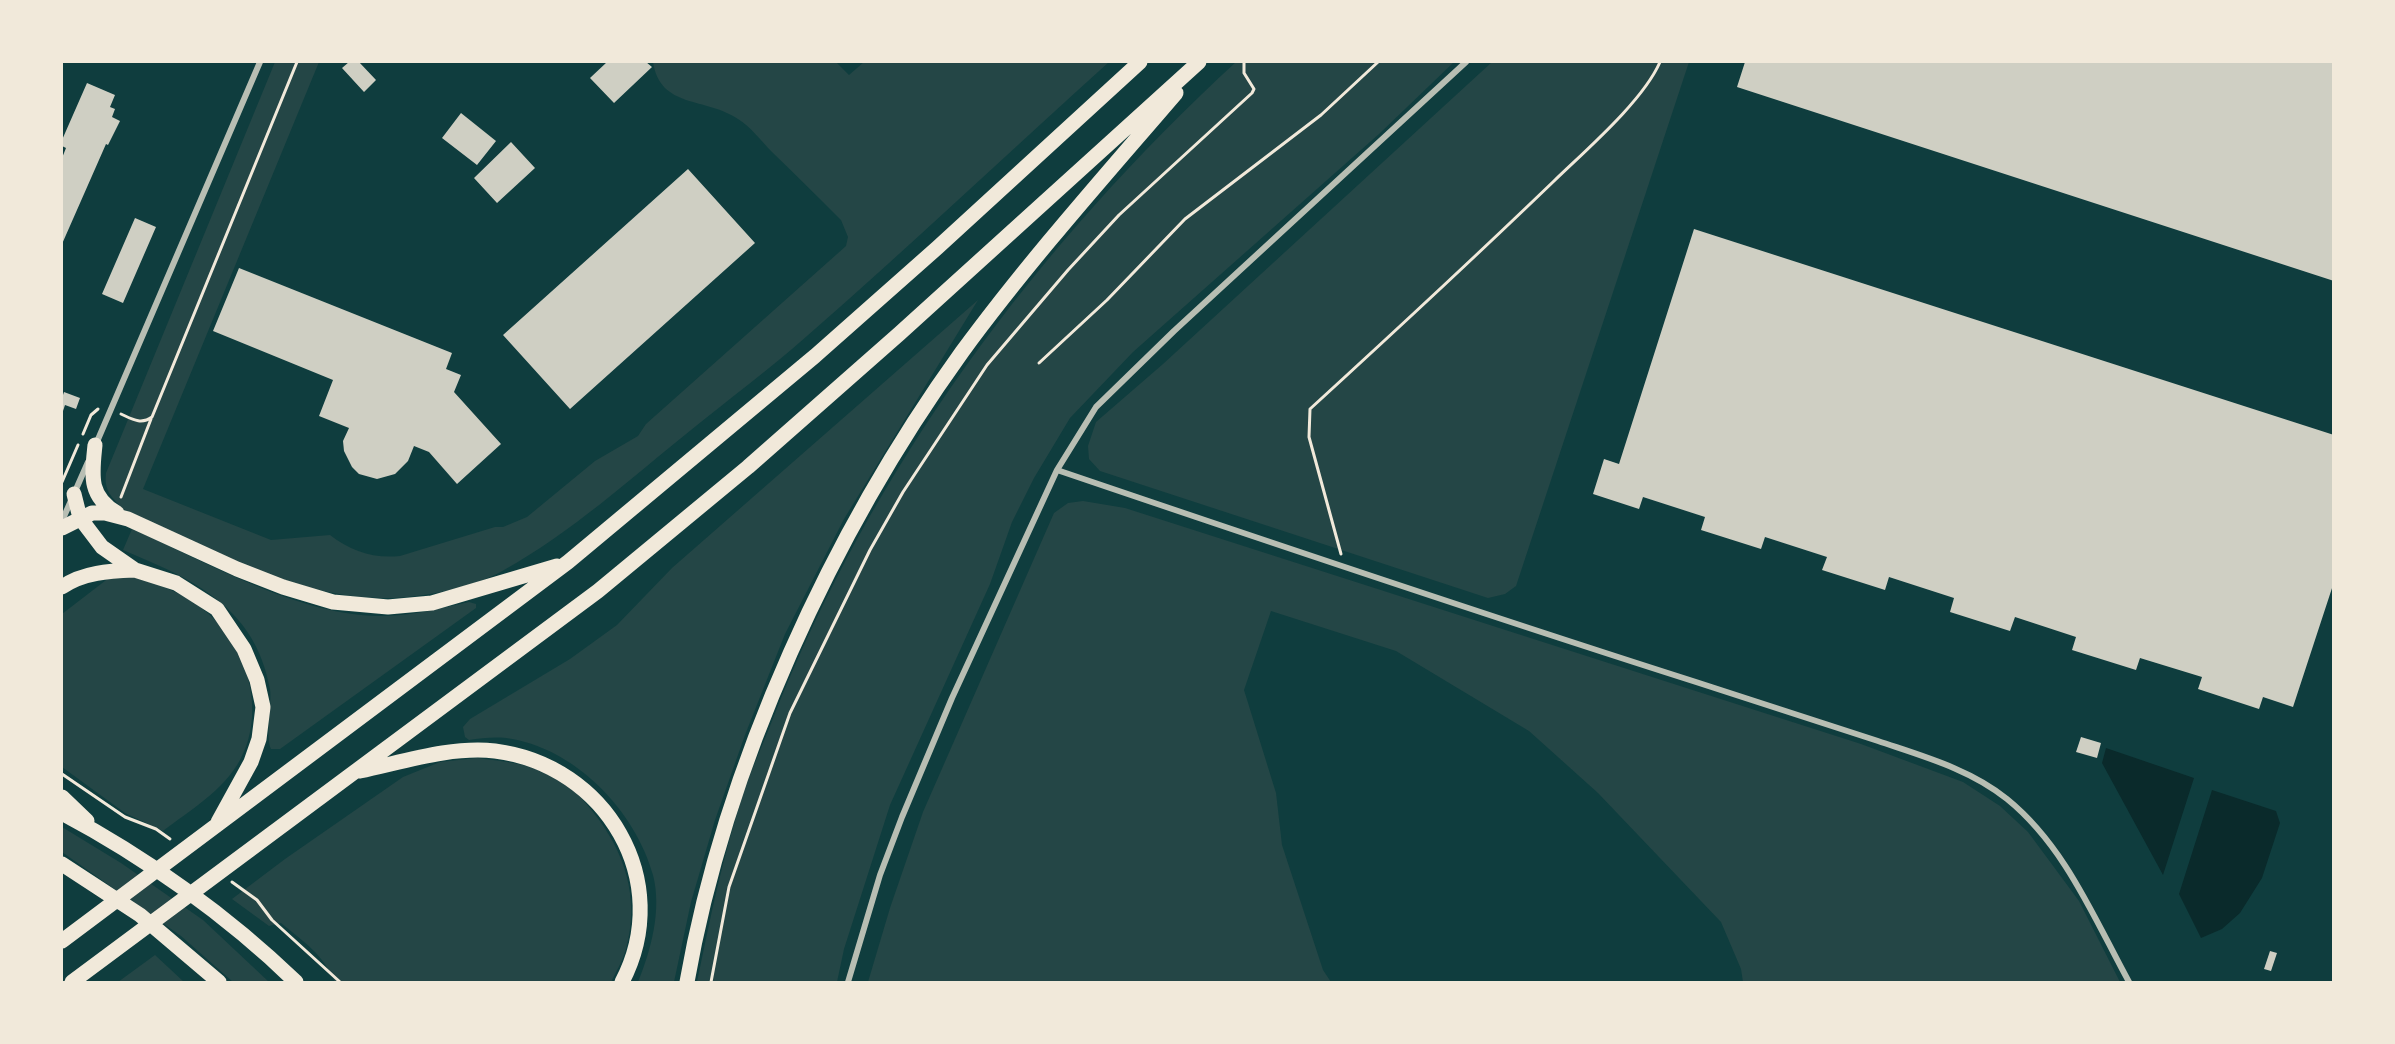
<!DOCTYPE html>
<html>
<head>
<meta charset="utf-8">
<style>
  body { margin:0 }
  #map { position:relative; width:2395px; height:1044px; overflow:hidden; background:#0f3d3e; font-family:"Fira Sans",sans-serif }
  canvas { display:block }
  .frame { position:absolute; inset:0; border:63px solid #f1e9da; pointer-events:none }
</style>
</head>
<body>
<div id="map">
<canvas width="2395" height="1044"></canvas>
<div class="frame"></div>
</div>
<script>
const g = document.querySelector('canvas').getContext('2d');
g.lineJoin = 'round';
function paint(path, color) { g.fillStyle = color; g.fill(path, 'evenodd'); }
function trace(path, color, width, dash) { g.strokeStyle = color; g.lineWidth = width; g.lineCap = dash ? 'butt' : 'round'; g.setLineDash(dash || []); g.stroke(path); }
const green = new Path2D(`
  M275 62H319L143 489 271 540 330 535C351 551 374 559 400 556L495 527H503L527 517 595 461 638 436 646 424 846 246 848 237 841 220C818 197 795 174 772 152 761 141 751 127 738 119 706 97 660 109 653 62H836L849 75 864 62H1109C1008 153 909 247 807 336 770 369 729 399 691 430 630 479 572 532 504 570 473 588 418 599 382 598 290 597 205 546 123 509 111 496 104 491 106 473Z
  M1236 62H1454L1379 134 1133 352 1070 418 1034 478 1012 522 990 584 890 805 844 949 837 982H697C710 919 723 854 744 792 752 768 763 744 772 721 872 467 1036 246 1236 62Z
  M1492 62H1689L1516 586 1505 594 1488 598 1100 471 1089 459 1088 446 1096 422 1163 364Z
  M978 300 844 519 785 634 745 735 715 820 691 902 674 982H638C651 950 662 910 653 875 635 810 574 747 506 738 494 737 481 738 469 740L465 737 463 727 470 719 570 659 617 625 672 568Z
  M1083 501 1125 508 1861 744 1963 782 2000 806 2028 832 2079 901 2120 982H1743L1741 969 1721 922 1598 793 1529 731 1396 651 1271 611 1244 690 1276 793 1282 845 1323 970 1331 982H868L890 908 923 812 1054 513 1068 503Z
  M132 529C209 563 302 618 387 616 415 615 442 608 469 602L476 604V608L280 749H271C265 736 272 707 270 689 255 606 192 579 123 550Z
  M129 575C159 584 190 595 213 618 250 653 265 715 240 760 224 790 189 811 163 831L125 813 62 767V614L110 577Z
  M477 758C504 761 528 764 553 775 568 782 583 799 593 812 625 852 640 898 626 949 623 960 616 972 611 982H335C321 952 306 944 281 923L269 926 232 899 285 859 403 777 440 762Z
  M62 827 121 863 203 920 269 982H233L181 936 62 852Z
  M155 955 184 982H118Z`);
const water = new Path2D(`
  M2106 748 2194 778 2163 875 2102 763Z
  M2212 790 2276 811 2280 823 2262 878 2240 913 2222 929 2201 938 2179 894Z`);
const building = new Path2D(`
  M349 62H359L376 80 364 92 342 68Z
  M607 62H646L652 67 614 103 590 78Z
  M1745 62H2334V281L1737 87Z
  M87 83 115 95 110 107 115 109 112 117 120 121 108 145 106 144 62 244V158L66 148 62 146V140Z
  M461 113 496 141 477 165 442 138Z
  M511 142 535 168 497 203 474 178Z
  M688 169 755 243 570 409 503 335Z
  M135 218 156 227 123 303 102 294Z
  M1694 229 2334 435V582L2293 707 2263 697 2259 709 2198 689 2202 677 2140 658 2136 670 2072 650 2076 637 2015 617 2010 631 1950 612 1954 598 1889 577 1885 590 1822 570 1827 557 1765 537 1761 549 1701 530 1705 517 1643 497 1639 509 1593 494 1604 459 1619 464Z
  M239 268 452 353 446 369 461 375 454 392 501 444 457 484 429 452 414 446 408 461 395 474 377 479 359 474 352 467 344 451 343 441 349 428 319 416 333 380 213 331Z
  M64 392 80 398 76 409 65 405 62 414V398Z
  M2081 737 2101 743 2097 758 2076 752Z
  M2270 951 2277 953 2271 971 2264 969Z`);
const path = new Path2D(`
  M1039 363 1107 300 1185 219 1321 115 1378 62
  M121 414C132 419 141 425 152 417L297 62
  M83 434 91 415 98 409
  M62 482 78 445
  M121 497 151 419
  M1341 554 1309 437 1310 409C1392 334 1474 258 1554 181 1586 150 1643 101 1660 62
  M62 774 125 817 156 829 170 839
  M232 882 257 900 272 920 340 982
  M711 982 729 887 790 713 870 550 903 492 987 365 1068 270 1119 215 1252 93 1254 89 1244 73V62`);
const minor = new Path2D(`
  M96 444 260 62
  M1057 470C1269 542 1482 614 1696 682 1757 702 1818 721 1878 741 1922 756 1970 769 2007 799 2065 846 2094 918 2129 982
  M62 521 88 462
  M848 982 880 875 902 817 952 698 1057 470 1096 407 1174 331 1466 62`);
const trunk = new Path2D(`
  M95 445C92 475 88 496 117 513
  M74 494 80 518 102 547 135 570 176 583 217 609 244 649 257 680 263 707 259 739 251 762 218 822
  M62 528 92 513H105L128 519 237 569 283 587 333 602 388 607 432 603 557 566
  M62 587C83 572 110 571 135 570
  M360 771C403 762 451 746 495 751 606 765 675 881 622 982
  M62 797 87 821
  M62 813C145 857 228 916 296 982
  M62 864 140 915 219 982
  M62 941 568 562 815 356 937 248 1140 62
  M72 982 598 591 748 467 899 334 1199 62
  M687 982C725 765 833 531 962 352 1028 262 1103 178 1176 93`);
paint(green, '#244646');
paint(water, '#0a2a2b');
paint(building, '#cfcfc3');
trace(path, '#f1e9da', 3);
trace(minor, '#b8beb3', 6);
trace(trunk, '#f1e9da', 15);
</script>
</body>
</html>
